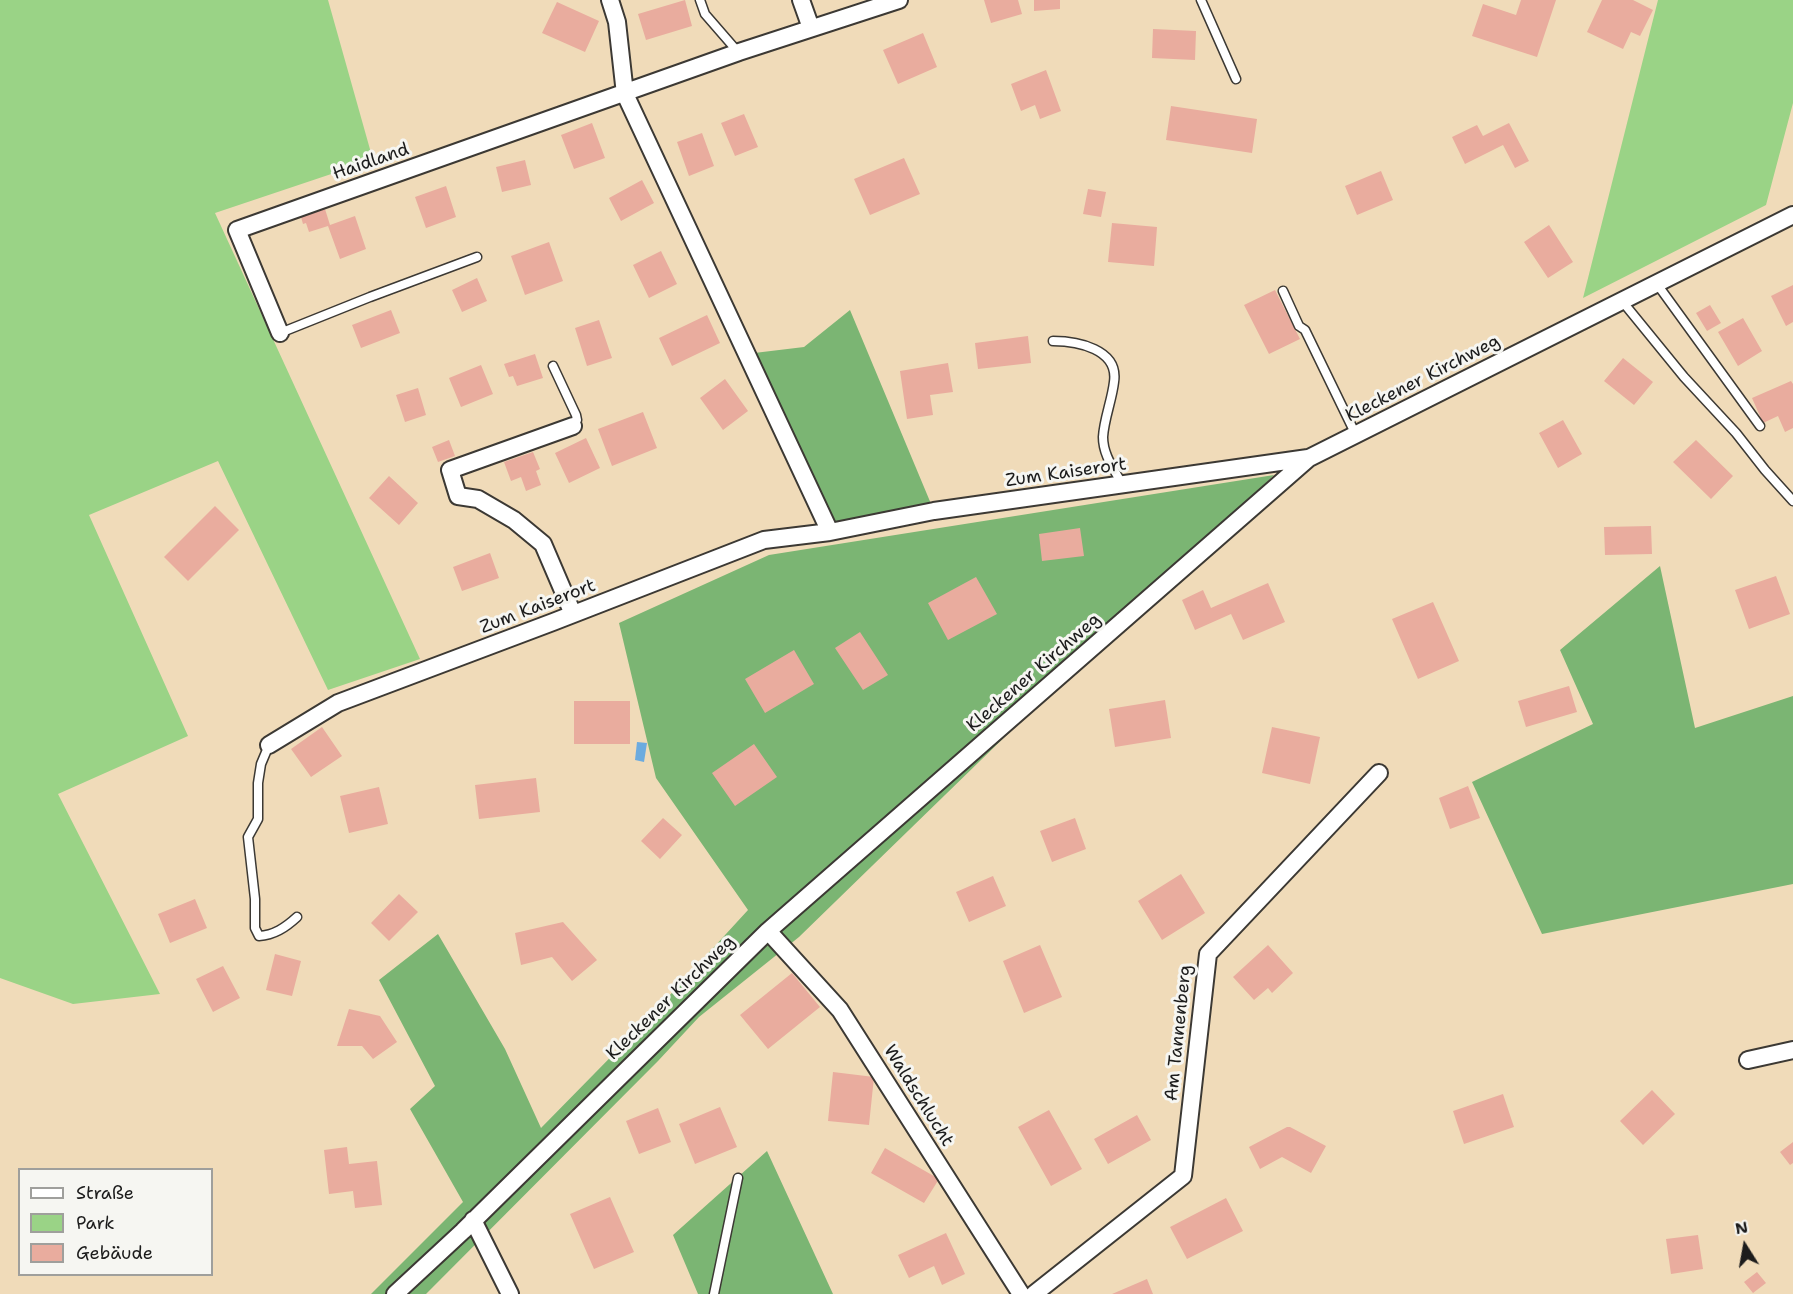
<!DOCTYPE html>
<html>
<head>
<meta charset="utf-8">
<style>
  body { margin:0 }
  #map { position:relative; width:1793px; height:1294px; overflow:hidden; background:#f0dbb9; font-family:"Shantell Sans",sans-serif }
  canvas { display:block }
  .legend { position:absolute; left:18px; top:1168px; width:195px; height:108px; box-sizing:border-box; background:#f6f6f2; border:2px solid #9f9f9c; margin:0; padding:8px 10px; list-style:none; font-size:18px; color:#1c1c1c }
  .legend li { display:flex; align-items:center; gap:12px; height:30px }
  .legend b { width:30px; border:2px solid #9f9f9c }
  .north { position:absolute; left:1715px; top:1216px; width:60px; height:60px; -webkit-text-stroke:4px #f6f6f2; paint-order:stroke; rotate:349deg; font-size:16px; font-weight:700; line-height:24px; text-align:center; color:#1c1c1c }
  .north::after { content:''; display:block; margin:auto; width:21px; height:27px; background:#1c1c1c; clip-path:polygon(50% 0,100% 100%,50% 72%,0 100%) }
</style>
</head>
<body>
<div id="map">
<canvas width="1793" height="1294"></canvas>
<ul class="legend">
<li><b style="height:8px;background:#fff"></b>Straße</li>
<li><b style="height:16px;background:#9ad386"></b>Park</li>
<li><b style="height:16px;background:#e9ac9e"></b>Gebäude</li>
</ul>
<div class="north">N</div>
</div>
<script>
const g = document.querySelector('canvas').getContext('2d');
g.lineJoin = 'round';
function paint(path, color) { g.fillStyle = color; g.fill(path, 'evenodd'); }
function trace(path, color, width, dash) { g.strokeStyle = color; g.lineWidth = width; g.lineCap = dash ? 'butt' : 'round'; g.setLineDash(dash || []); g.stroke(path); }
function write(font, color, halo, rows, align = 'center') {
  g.font = font + ' "Shantell Sans",sans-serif'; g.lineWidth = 6; g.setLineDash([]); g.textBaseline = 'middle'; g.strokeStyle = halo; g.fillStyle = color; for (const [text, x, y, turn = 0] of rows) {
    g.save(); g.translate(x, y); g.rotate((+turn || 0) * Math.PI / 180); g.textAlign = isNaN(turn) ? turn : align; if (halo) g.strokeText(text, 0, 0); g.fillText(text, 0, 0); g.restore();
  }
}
const green = new Path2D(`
  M0 0H328L373 160 215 213 420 659 328 690 218 461 89 515 188 736 58 794 160 994 73 1004 0 978Z
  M1658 0H1793V103L1766 205 1583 298Z`);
const forest = new Path2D(`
  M850 310 934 511 830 532 746 354 804 347Z
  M1274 475 799 937 699 1017 658 1061 426 1294H371L463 1202 410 1109 435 1086 379 980 438 934 505 1049 541 1128 647 1020 748 910 656 778 619 623 769 555Z
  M1660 566 1695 728 1793 696V884L1542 934 1472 782 1593 724 1560 650Z
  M767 1151 833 1294H698L673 1235Z`);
const water = new Path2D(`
  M637 742 647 743 644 762 635 760Z`);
const building = new Path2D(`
  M685 0 692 26 646 40 638 14Z
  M984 0H1018L1022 14 991 23Z
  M1034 0H1060V9L1034 11Z
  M1521 0H1556L1537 57 1472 36 1483 4 1516 15Z
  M1602 0H1633L1653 10 1640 36 1631 32 1623 49 1587 32Z
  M557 2 599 21 585 52 542 33Z
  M1153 29 1196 31 1195 60 1152 58Z
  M923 33 937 67 898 84 883 50Z
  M1046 70 1061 111 1040 119 1035 105 1021 111 1011 84Z
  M1171 106 1257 119 1252 153 1166 140Z
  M744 114 758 147 735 156 721 123Z
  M592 123 605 158 574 169 561 135Z
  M1509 123 1529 161 1515 168 1503 145 1465 164 1452 137 1477 125 1483 136Z
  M702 133 714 166 689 176 677 142Z
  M904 158 920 194 870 215 854 179Z
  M525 160 531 185 502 192 496 167Z
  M1381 171 1393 200 1357 215 1345 186Z
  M642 180 654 203 621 221 609 198Z
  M446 186 456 217 426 228 415 197Z
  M1088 189 1106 192 1101 217 1083 214Z
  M325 209 330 225 355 216 366 249 340 259 328 226 309 232 306 223 303 224 301 217Z
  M1112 223 1157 227 1154 266 1108 262Z
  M1549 225 1573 262 1548 278 1524 242Z
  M549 242 563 281 525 295 511 256Z
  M661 251 677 284 649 298 633 265Z
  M477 278 487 301 462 312 452 290Z
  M1793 285V322L1786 326 1771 296Z
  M1275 290 1300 339 1269 354 1244 305Z
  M1710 305 1721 323 1707 331 1696 313Z
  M391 310 400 333 361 348 352 325Z
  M707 315 720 343 672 366 659 338Z
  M1743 318 1762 351 1738 366 1718 332Z
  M599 320 612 358 587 366 575 328Z
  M1028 336 1031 363 978 369 975 343Z
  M535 354 543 378 517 386 513 376 509 377 504 364Z
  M1623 358 1653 382 1634 405 1604 381Z
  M948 363 953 392 930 395 933 415 907 419 900 371Z
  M481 365 493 394 461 407 449 378Z
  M725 379 748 411 723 430 700 398Z
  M1791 381 1793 384V428L1785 432 1778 416 1763 423 1752 398Z
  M418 388 426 415 405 422 396 395Z
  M643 412 657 448 612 466 598 429Z
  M1563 420 1582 454 1558 468 1539 433Z
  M586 438 600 468 569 483 555 453Z
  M449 440 455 456 438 462 432 447Z
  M1696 440 1733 476 1711 499 1673 462Z
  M533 452 540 469 536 471 541 485 526 491 521 477 511 481 504 462Z
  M389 476 418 503 399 525 369 498Z
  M215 506 239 530 188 581 164 557Z
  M1651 526 1652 554 1605 555 1604 527Z
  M1080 528 1084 556 1042 561 1039 534Z
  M490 553 499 578 462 591 453 567Z
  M1776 576 1790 614 1749 629 1735 590Z
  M976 577 997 614 948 640 928 603Z
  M1268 583 1285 622 1243 640 1231 614 1195 630 1182 600 1203 590 1211 608Z
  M1433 602 1459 661 1418 679 1392 619Z
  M860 632 888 675 863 690 835 648Z
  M794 650 814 684 765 713 745 679Z
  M1569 686 1577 712 1526 727 1518 701Z
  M1165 700 1171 738 1115 747 1109 709Z
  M574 701H630V744H574Z
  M322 727 342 756 311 777 291 749Z
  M1272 727 1320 737 1310 784 1262 773Z
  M754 744 777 777 735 806 712 773Z
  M536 778 540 812 479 819 475 785Z
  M1468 786 1480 818 1450 829 1439 798Z
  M379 787 388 824 349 833 340 796Z
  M663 818 682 835 660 859 641 841Z
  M1075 818 1086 849 1052 862 1040 831Z
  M1181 874 1205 913 1162 940 1138 901Z
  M993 876 1006 906 969 922 956 892Z
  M399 894 418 912 389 941 371 923Z
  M195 899 207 928 170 943 158 914Z
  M563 922 597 960 572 981 552 957 521 965 515 933Z
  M1040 945 1062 997 1024 1013 1003 961Z
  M1268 945 1293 973 1272 993 1268 988 1254 1000 1233 977Z
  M275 954 301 961 292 996 266 990Z
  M223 966 240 998 213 1012 196 979Z
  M792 973 820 1007 768 1049 740 1015Z
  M349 1009 380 1016 397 1042 373 1059 362 1046H337Z
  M833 1072 874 1077 869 1125 828 1121Z
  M1652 1090 1675 1114 1643 1145 1620 1121Z
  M1503 1094 1514 1127 1464 1144 1453 1111Z
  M720 1107 737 1147 695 1164 679 1124Z
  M658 1108 671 1142 639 1154 626 1121Z
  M1049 1110 1082 1169 1051 1186 1018 1127Z
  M1137 1115 1151 1140 1108 1164 1094 1139Z
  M1287 1127H1290L1326 1146 1311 1173 1282 1157 1260 1169 1249 1147Z
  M1793 1142V1163L1790 1165 1780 1152Z
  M347 1147 349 1164 377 1161 382 1205 355 1208 353 1191 329 1194 324 1150Z
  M885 1148 939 1179 924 1203 871 1173Z
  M610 1197 634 1252 594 1269 570 1214Z
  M1226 1198 1243 1231 1187 1259 1170 1227Z
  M946 1233 965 1274 942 1285 934 1266 909 1278 898 1255Z
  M1698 1235 1703 1269 1671 1274 1666 1239Z
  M1757 1272 1766 1283 1753 1293 1744 1282Z
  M1147 1279 1153 1294H1112Z`);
const service = new Path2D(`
  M700 0 705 14 738 52
  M1201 0 1236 79
  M1657 284 1760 426
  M1283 291 1299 326 1305 330 1356 435
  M1622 301 1684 377 1736 433 1765 470 1793 501
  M280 333 370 297 477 257
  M1053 341C1077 341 1119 349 1114 382 1112 400 1104 419 1103 437 1103 455 1114 469 1122 484
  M553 366 576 415 577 420 573 426
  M269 745 261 764 258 783V819L248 837 255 899V928L259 936C274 935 285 928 297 917
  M714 1294 738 1178`);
const minor = new Path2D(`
  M610 0 617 22 625 94 830 532
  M801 0 811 28
  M280 333 237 230 739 52 899 0
  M573 426 450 470 458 496 478 499 514 520 543 544 573 614
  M269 745 338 703 553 622 764 540 830 532 934 511 1308 458
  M768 931 840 1010 1021 1294
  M1748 1060 1793 1050
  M473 1220 510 1294
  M395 1294 463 1231 768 931 1309 458 1793 215
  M1034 1294 1183 1176 1208 954 1379 773`);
const streetNames = [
  ["Haidland",371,162,-19],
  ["Kleckener Kirchweg",1423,379,-27],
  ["Zum Kaiserort",1066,473,-8],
  ["Zum Kaiserort",538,607,-21],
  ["Kleckener Kirchweg",1034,673,-41],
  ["Kleckener Kirchweg",671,998,-44],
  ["Am Tannenberg",1179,1033,-84],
  ["Waldschlucht",918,1096,58]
];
paint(green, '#9ad386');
paint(forest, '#7bb573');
paint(water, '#6cabdf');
paint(building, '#e9ac9e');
trace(service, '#3c3934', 11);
trace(minor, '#3c3934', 20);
trace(service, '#fff', 8);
trace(minor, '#fff', 16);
write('18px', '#1c1c1c', '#f6f6f2', streetNames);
</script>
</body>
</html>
